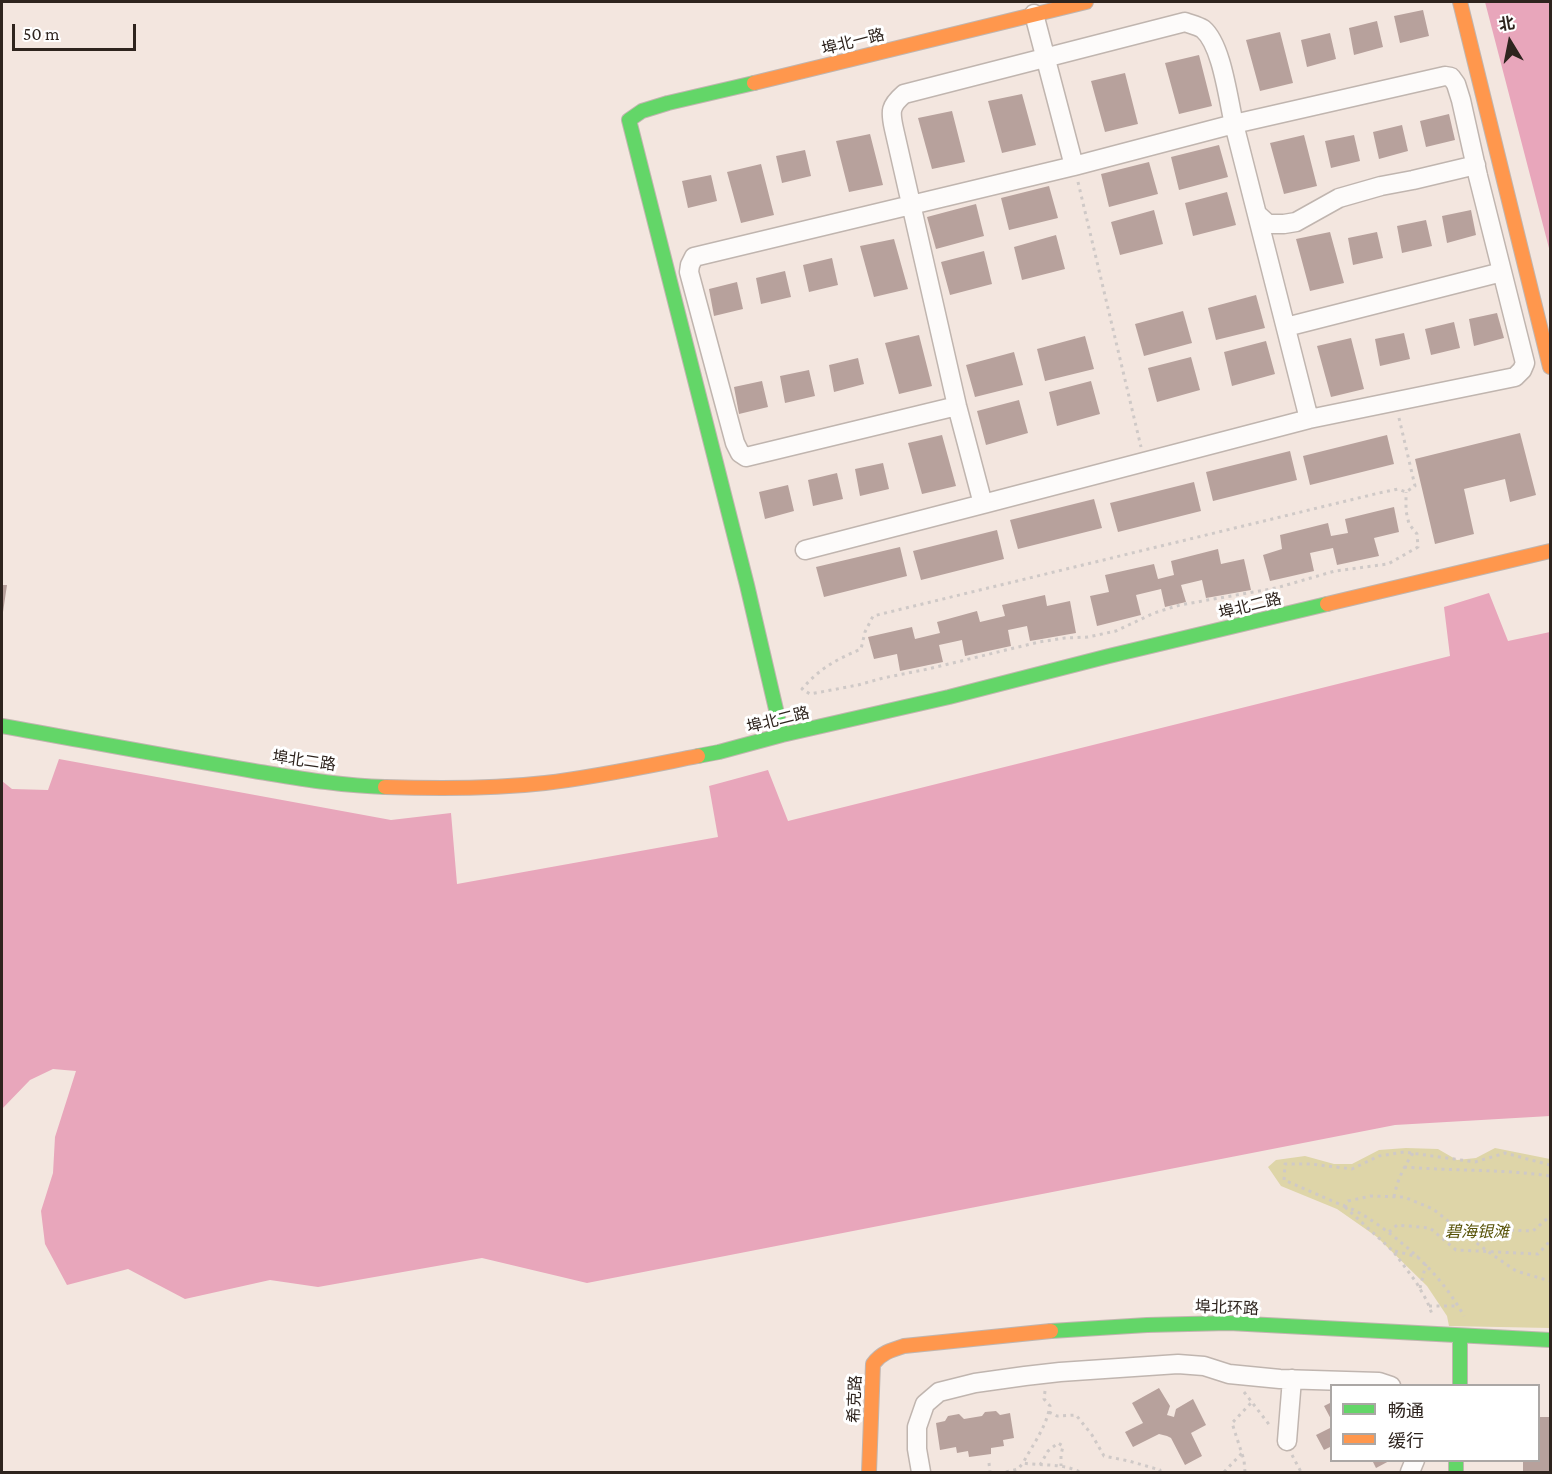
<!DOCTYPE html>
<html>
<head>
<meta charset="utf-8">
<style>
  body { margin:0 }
  #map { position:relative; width:1552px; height:1474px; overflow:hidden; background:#f3e6df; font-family:"Crimson Pro","Noto Sans SC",serif }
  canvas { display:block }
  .frame { position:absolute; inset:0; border:3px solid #2e241e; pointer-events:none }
  .legend { position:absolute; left:1330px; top:1384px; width:210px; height:78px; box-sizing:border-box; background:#fff; border:2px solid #aba7a5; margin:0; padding:8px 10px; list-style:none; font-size:18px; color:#2e241e }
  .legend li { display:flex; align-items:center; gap:12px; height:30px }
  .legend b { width:30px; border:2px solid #aba7a5 }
  .north { position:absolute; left:1480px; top:12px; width:60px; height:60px; -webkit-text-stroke:4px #fff; paint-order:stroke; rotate:350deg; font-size:16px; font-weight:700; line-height:24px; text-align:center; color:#2e241e }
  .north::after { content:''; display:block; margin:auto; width:21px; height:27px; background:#2e241e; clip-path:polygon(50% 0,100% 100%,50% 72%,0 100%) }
  .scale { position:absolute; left:12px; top:24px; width:124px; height:27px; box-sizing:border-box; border:3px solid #2e241e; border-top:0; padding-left:8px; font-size:18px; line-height:21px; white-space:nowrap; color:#2e241e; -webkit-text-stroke:4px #fff; paint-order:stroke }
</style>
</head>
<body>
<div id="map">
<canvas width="1552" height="1474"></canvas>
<div class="frame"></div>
<ul class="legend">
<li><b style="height:8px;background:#63d668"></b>畅通</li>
<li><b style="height:8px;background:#ff974d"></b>缓行</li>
</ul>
<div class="north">北</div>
<div class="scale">50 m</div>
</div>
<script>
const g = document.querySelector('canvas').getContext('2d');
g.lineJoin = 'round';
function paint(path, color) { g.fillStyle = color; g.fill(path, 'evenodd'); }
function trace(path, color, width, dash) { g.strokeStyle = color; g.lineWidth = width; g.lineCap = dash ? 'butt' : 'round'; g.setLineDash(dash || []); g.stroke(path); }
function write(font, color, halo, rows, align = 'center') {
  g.font = font + ' "Crimson Pro","Noto Sans SC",serif'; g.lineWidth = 6; g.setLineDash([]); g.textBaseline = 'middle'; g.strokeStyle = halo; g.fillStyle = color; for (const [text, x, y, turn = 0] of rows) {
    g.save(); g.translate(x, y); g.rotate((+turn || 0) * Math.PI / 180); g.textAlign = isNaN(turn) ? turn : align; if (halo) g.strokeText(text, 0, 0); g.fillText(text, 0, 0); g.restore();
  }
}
const green = new Path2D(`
  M1406 1148 1438 1149 1457 1160 1476 1158 1495 1148 1550 1159V1328L1449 1326 1447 1316 1427 1286 1377 1237 1337 1209 1281 1186 1268 1167 1276 1160 1305 1156 1334 1164H1352L1379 1150Z`);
const water = new Path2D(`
  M1485 2H1550V252Z
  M1489 593 1508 641 1550 632V1116L1395 1125 587 1283 482 1258 318 1287 270 1280 185 1299 128 1269 67 1285 45 1244 41 1211 53 1173 55 1137 76 1071 53 1069 30 1080 2 1109V781L12 789 48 790 59 759 391 820 451 813 457 884 718 837 709 786 768 770 788 821 1450 656 1444 607Z`);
const building = new Path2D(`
  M1423 10 1429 36 1400 43 1394 16Z
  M1377 21 1383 47 1354 55 1349 28Z
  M1280 32 1293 83 1260 91 1246 40Z
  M1330 33 1336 59 1307 67 1301 40Z
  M1199 55 1212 106 1179 114 1165 63Z
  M1125 73 1138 124 1105 132 1091 81Z
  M1022 94 1036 145 1002 153 988 101Z
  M952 111 965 162 932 169 918 118Z
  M1449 114 1455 140 1426 147 1420 121Z
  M1402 125 1408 151 1379 159 1373 132Z
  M870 134 883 185 849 192 836 141Z
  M1304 135 1317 186 1284 194 1270 143Z
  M1354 135 1360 161 1331 168 1325 141Z
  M1219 145 1228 177 1179 190 1171 157Z
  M805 150 811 176 782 183 776 156Z
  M1149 162 1158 194 1109 207 1101 174Z
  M761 164 774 215 741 223 727 172Z
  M711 175 717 201 688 208 682 181Z
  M1049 186 1058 218 1009 230 1001 198Z
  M1227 192 1236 225 1193 236 1185 203Z
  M976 204 984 236 936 249 927 217Z
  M1154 210 1163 244 1120 255 1111 222Z
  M1471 210 1476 235 1447 243 1442 216Z
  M1426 220 1432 246 1402 253 1397 226Z
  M1330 232 1344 283 1310 291 1296 239Z
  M1377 232 1383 258 1353 265 1348 238Z
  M1056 235 1065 269 1022 280 1014 247Z
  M894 239 908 289 874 297 860 246Z
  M984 251 992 284 950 295 941 262Z
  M832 258 838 285 809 292 803 265Z
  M785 271 791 297 761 304 756 278Z
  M737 282 743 309 714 316 709 289Z
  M1256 295 1265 328 1216 340 1208 308Z
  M1183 311 1192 343 1144 356 1135 324Z
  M1497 313 1504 338 1474 346 1469 319Z
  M1454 322 1460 348 1431 355 1425 329Z
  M1404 333 1410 359 1380 366 1375 339Z
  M919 335 932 386 899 394 885 343Z
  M1085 336 1094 369 1045 381 1037 349Z
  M1351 338 1364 389 1331 397 1317 346Z
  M1266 341 1275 374 1232 386 1224 352Z
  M1014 352 1023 385 975 397 966 365Z
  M1191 357 1200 390 1157 402 1148 368Z
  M858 358 864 384 834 392 829 365Z
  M809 370 815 396 785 403 780 376Z
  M762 381 768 407 739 414 734 387Z
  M1091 381 1100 414 1057 426 1049 392Z
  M1019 400 1028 433 986 445 977 411Z
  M1520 433 1536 495 1510 502 1505 479 1464 489 1474 534 1435 544 1415 459Z
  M942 435 956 486 922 494 908 443Z
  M1387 435 1394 464 1310 485 1303 456Z
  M1290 451 1297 480 1213 501 1206 472Z
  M883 463 889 489 860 496 855 469Z
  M837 473 843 499 813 506 808 480Z
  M1194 482 1201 511 1118 532 1110 503Z
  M788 485 794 511 765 519 759 492Z
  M1094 499 1102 528 1018 549 1010 520Z
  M1394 507 1399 532 1374 538 1379 556 1337 565 1333 548 1310 553 1314 571 1270 581 1263 555 1282 549 1280 535 1328 523 1331 536 1348 533 1345 519Z
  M997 530 1004 559 921 580 913 551Z
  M900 547 907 576 824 597 816 567Z
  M1218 549 1221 564 1244 559 1251 590 1206 598 1202 580 1181 585 1186 602 1165 607 1161 589 1136 595 1141 615 1097 626 1090 596 1109 592 1105 575 1154 564 1158 579 1174 575 1171 561Z
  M2 585H7L3 612H2Z
  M1045 595 1047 606 1070 601 1076 633 1030 641 1027 626 1008 630 1011 646 965 656 962 640 939 645 943 662 900 671 897 654 874 659 868 637 912 627 915 639 940 633 937 622 977 611 980 622 1005 616 1002 605Z
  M1159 1388 1170 1406 1167 1415 1174 1417 1176 1409 1193 1399 1206 1425 1191 1433 1202 1456 1185 1465 1171 1438 1167 1436 1159 1434 1133 1447 1125 1432 1143 1423 1132 1403Z
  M1332 1402V1421L1324 1406Z
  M996 1411 1000 1415 1010 1413 1014 1438 1003 1440 1004 1446 991 1448V1454L969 1457 968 1451 957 1453 956 1447 940 1450 936 1423 945 1421 948 1416 959 1414 964 1419 982 1416 985 1412Z
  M1538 1417H1550V1472H1523V1460H1538Z
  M1332 1427V1446L1324 1450 1316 1435Z
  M1372 1460H1391L1376 1468Z`);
const path = new Path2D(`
  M1078 182 1141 447
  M1399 418 1415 486 1406 492 1398 489 1379 493 873 616 865 632 861 649C836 660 821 667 802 689L810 694 858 685 883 678 928 669 1039 642 1065 638 1088 637 1116 631 1154 613 1180 605 1276 588 1335 571 1388 564 1418 547 1417 534 1409 524 1406 511V492
  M1550 1165 1505 1153 1475 1162 1404 1152 1379 1156 1352 1169 1311 1164H1285L1284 1180 1344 1206 1348 1201 1371 1196 1404 1197 1433 1209 1457 1228 1533 1231 1550 1216
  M1404 1167C1453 1171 1502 1169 1550 1176
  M1394 1197C1397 1180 1404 1167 1413 1153
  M1344 1206C1358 1211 1365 1216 1377 1224 1412 1249 1443 1278 1464 1316
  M1345 1207 1393 1251 1416 1282 1427 1301 1432 1314
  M1459 1229 1487 1251 1516 1271 1550 1281
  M1389 1232 1397 1225 1430 1228 1456 1250 1538 1254 1550 1241
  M1395 1251 1418 1257
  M1420 1288 1426 1264
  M1429 1306H1458
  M1045 1391 1044 1399 1050 1406C1046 1428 1033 1444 1023 1463 1042 1466 1060 1463 1078 1471L1079 1472
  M1244 1392 1271 1427
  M1049 1412 1057 1416 1076 1415 1092 1435 1104 1456 1129 1461 1160 1470V1472
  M1292 1455 1301 1472
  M989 1463 990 1472
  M1040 1465 1048 1451 1058 1443 1063 1446 1061 1455V1466
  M1006 1472 1018 1469 1023 1463
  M1224 1472 1242 1453
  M1245 1472 1244 1460 1232 1423 1252 1402`);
const street = new Path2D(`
  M1074 166 1234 124 1309 419 983 504 957 406 894 129C890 111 890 106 904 94L1185 22C1190 24 1198 26 1203 29 1222 45 1228 99 1234 124L1445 76 1451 77 1456 84 1461 100 1478 176 1525 363 1522 370 1515 377 1309 419
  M1257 214 1268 224H1284L1296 222 1339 198 1381 186 1413 180 1476 165
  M1286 327 1502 272
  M957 406 746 457 740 453 735 443 689 272 690 265 694 257 1074 166 1034 14
  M805 550 983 504
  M1287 1441 1292 1379
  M921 1472 917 1449V1427L925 1404 939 1392 975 1383 1025 1376 1060 1372 1178 1364 1204 1366 1229 1374 1280 1379 1379 1382 1391 1386
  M1410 1472 1415 1460`);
const fast = new Path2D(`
  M754 83 668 103 642 111 629 120 747 585 782 735
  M2 726C86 741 170 757 254 771 297 778 341 786 385 787
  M698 756 719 752 782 735 949 697 1109 656 1327 604
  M1051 1331 1147 1325 1229 1323 1550 1340
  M1460 1337V1386
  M1456 1460V1472`);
const slow = new Path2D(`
  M1460 2 1550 367
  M754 83 1086 2
  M1327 604 1550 551
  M385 787C439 789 492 789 545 783 596 777 647 766 698 756
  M869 1472 873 1364C881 1353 891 1350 904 1346L1051 1331`);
const streetNames = [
  ["埠北一路",853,42,-14],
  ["埠北二路",1250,606,-14],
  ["埠北二路",778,720,-14],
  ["埠北二路",304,761,8],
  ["埠北环路",1227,1308,2],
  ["希克路",855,1399,-88]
];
const parkNames = [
  ["碧海银滩",1477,1232]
];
paint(green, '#ded5a8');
paint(water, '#e8a6bb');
paint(building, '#b7a19c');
trace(street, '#c0b5af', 21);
trace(fast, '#c0b5af', 16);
trace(slow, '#c0b5af', 16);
trace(path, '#cfc9c7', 3, [3, 4.5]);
trace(street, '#fdfbfa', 18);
trace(fast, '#63d668', 14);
trace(slow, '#ff974d', 14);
write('16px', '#2e241e', '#fff', streetNames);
write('italic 16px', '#575207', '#fff', parkNames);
</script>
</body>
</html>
